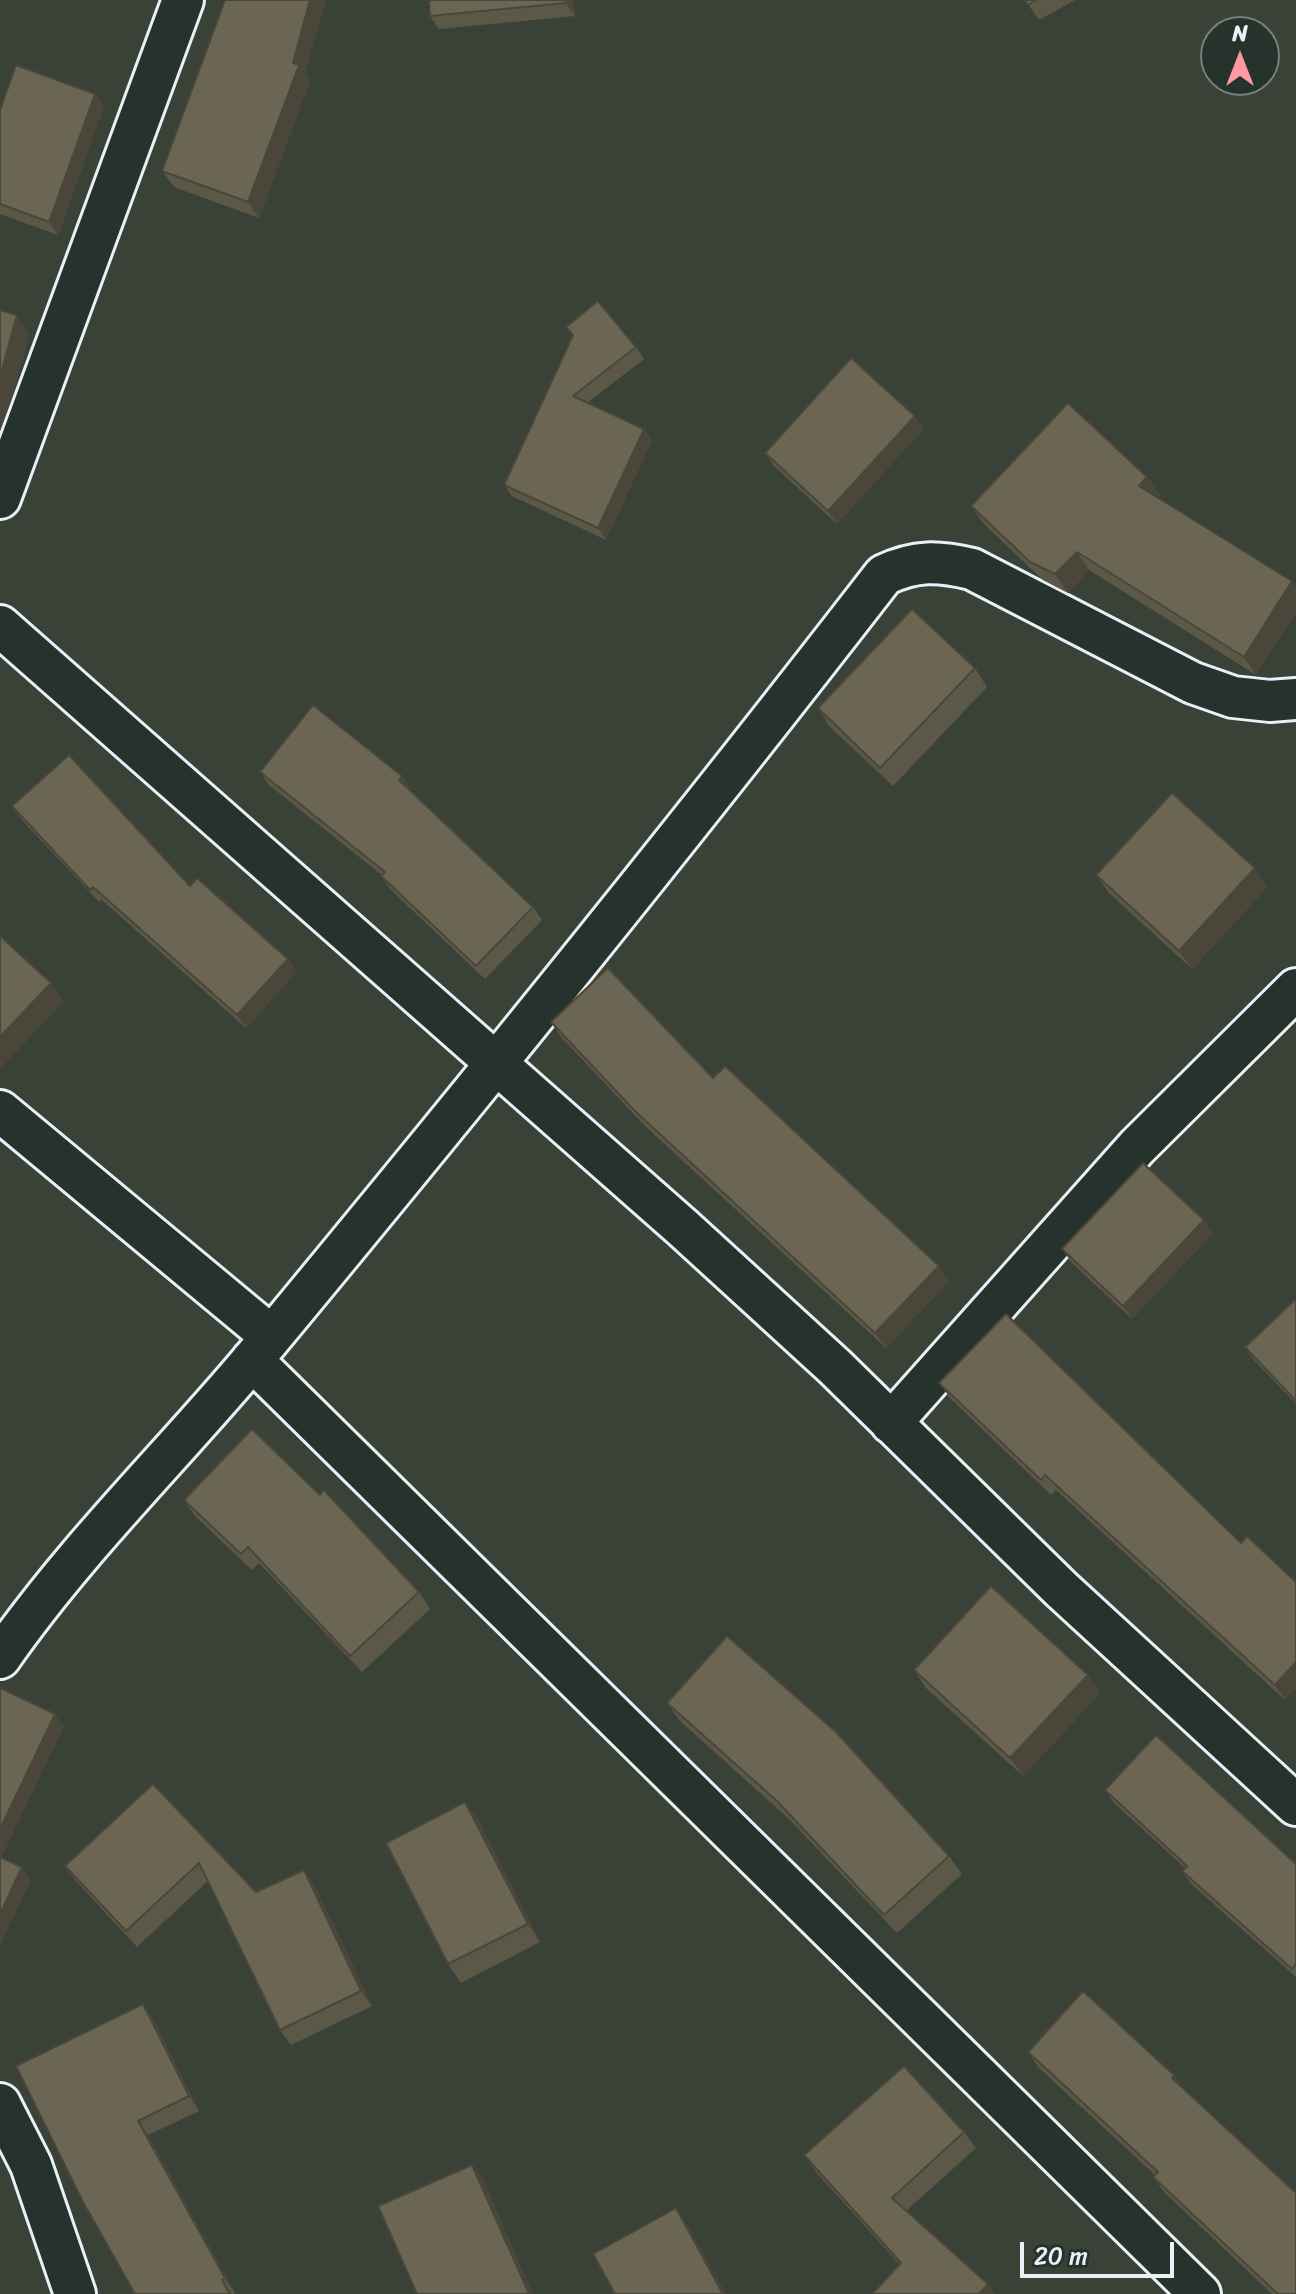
<!DOCTYPE html>
<html>
<head>
<meta charset="utf-8">
<style>
  body { margin:0 }
  #map { position:relative; width:1296px; height:2294px; overflow:hidden; background:#3a4238; font-family:Sriracha,sans-serif }
  canvas { display:block }
  .north { position:absolute; left:1200px; top:16px; width:80px; height:80px; box-sizing:border-box; background:#26332d; border:2px solid #747f7e; border-radius:50%; rotate:0deg; font-size:22px; font-weight:700; line-height:32px; text-align:center; color:#e8f1f8 }
  .north::after { content:''; display:block; margin:auto; width:28px; height:36px; background:#ff9aa2; clip-path:polygon(50% 0,100% 100%,50% 72%,0 100%) }
  .scale { position:absolute; left:1020px; top:2242px; width:154px; height:36px; box-sizing:border-box; border:4px solid #e8f1f8; border-top:0; padding-left:10px; font-size:24px; line-height:28px; white-space:nowrap; color:#e8f1f8; -webkit-text-stroke:6px #26332d; paint-order:stroke }
</style>
</head>
<body>
<div id="map">
<canvas width="1296" height="2294"></canvas>
<div class="north">N</div>
<div class="scale">20 m</div>
</div>
<script>
const g = document.querySelector('canvas').getContext('2d');
g.lineJoin = 'round';
function trace(path, color, width, dash) { g.strokeStyle = color; g.lineWidth = width; g.lineCap = dash ? 'butt' : 'round'; g.setLineDash(dash || []); g.stroke(path); }
function paint(path, color) { g.fillStyle = color; g.fill(path, 'evenodd'); }
const street = new Path2D(`
  M0 498 183 0
  M0 626 683 1228 835 1367 1061 1589 1296 1805
  M0 1111 271 1336
  M252 1360 1200 2294
  M891 1423 1137 1147 1296 989
  M0 1658C75 1550 170 1458 254 1358 468 1100 679 840 884 575 916 560 938 561 972 569L1193 683 1233 697 1270 701 1296 699
  M0 2104 31 2165 75 2294`);
const wall = new Path2D(`
  M573 0 575 16 439 29 430 16Z
  M1025 0H1075L1039 20Z
  M305 74 310 81 259 218 174 187 162 171Z
  M104 106 58 235 0 214V110Z
  M566 327 636 347 644 359 587 403 644 429 652 440 606 540 512 496 504 485 573 336Z
  M924 428 837 524 774 466 765 453Z
  M1147 477 1160 495 1158 497 1256 675 1089 570 1068 593 1043 580 984 524 971 506Z
  M975 668 987 687 893 786 830 727 818 708Z
  M260 772 402 776 411 789 410 790 533 907 542 920 485 979 390 889 381 876 382 875 269 785Z
  M12 806 190 886 297 971 246 1028 102 900 99 902 21 819Z
  M1096 875 1268 886 1192 969 1109 893Z
  M551 1022 713 1078 949 1281 886 1348 644 1125 561 1037Z
  M1204 1220 1213 1233 1132 1319 1071 1262 1062 1249Z
  M1296 1299V1404L1254 1360 1245 1347Z
  M939 1383 1241 1543 1296 1582V1688L1285 1700 1056 1490 1051 1495 950 1398Z
  M184 1500 419 1592 430 1609 362 1672 259 1563 252 1570 195 1516Z
  M914 1670 1100 1693 1023 1776 926 1688Z
  M667 1703 949 1856 962 1874 897 1933 789 1819 680 1721Z
  M153 1784 256 1892 304 1870 315 1886 372 2006 291 2045 280 2030 208 1881 137 1947 76 1881 65 1866Z
  M1105 1790 1296 1864V1977L1191 1884 1182 1871 1185 1868 1114 1803Z
  M465 1802 478 1820 540 1942 461 1983 448 1964Z
  M153 2018 199 2111 148 2135 235 2293 233 2294H135L83 2202Z
  M1028 2052 1175 2076 1185 2090 1296 2294H1272L1165 2193 1153 2177 1155 2175 1039 2068Z
  M964 2132 976 2148 906 2211 988 2284 995 2294H872L900 2265 815 2171 804 2155Z`);
const shadedWall = new Path2D(`
  M310 0H326L305 74 310 81 259 218 248 202 293 63Z
  M565 0H573L575 16 566 3Z
  M95 94 104 106 58 235 49 222Z
  M17 315 30 333 11 401 0 431V377Z
  M915 416 924 428 837 524 828 511Z
  M644 429 652 440 606 540 598 528Z
  M1147 477 1160 495 1152 504 1139 486Z
  M1077 552 1089 570 1068 593 1055 574Z
  M1292 581 1296 586V613L1256 675 1244 657Z
  M402 776 411 789 408 793 399 780Z
  M1255 868 1268 886 1192 969 1179 951Z
  M288 959 297 971 246 1028 237 1015Z
  M51 983 64 1001 0 1069V1037Z
  M1204 1220 1213 1233 1132 1319 1123 1306Z
  M939 1266 949 1281 886 1348 875 1333Z
  M1296 1662V1688L1285 1700 1275 1685Z
  M1088 1675 1100 1693 1023 1776 1010 1758Z
  M55 1714 64 1727 0 1860V1829Z
  M465 1802 478 1820 540 1942 528 1924Z
  M22 1867 31 1880 0 1946V1914Z
  M304 1870 315 1886 372 2006 361 1991Z
  M143 2004 153 2018 199 2111 189 2096Z
  M1175 2076 1186 2092 1172 2078Z
  M138 2121 148 2135 235 2293 225 2278Z
  M472 2165 484 2181 533 2294H529Z
  M676 2208 688 2226 726 2294H723Z
  M988 2284 995 2294H979Z`);
const building = new Path2D(`
  M225 0H310L293 63 299 65 248 202 162 171Z
  M429 0H565L566 3 430 16Z
  M1025 0H1036L1028 5Z
  M16 65 95 94 49 222 0 204V110Z
  M598 301 636 347 573 396 644 429 598 528 504 485 573 335 566 327Z
  M0 310 17 315 0 377Z
  M851 358 915 416 828 511 765 453Z
  M1068 403 1147 477 1139 486 1292 581 1244 657 1077 552 1055 574 1030 562 971 506Z
  M912 609 975 668 880 768 818 708Z
  M313 705 402 776 399 780 533 907 476 966 381 876 385 872 260 772Z
  M69 755 190 886 197 878 288 959 237 1015 93 887 90 890 12 806Z
  M1172 793 1255 868 1179 951 1096 875Z
  M0 936 51 983 0 1037Z
  M608 968 713 1078 725 1066 939 1266 875 1333 634 1110 551 1022Z
  M1143 1163 1204 1220 1123 1306 1062 1249Z
  M1296 1299V1401L1245 1347Z
  M1006 1314 1241 1543 1247 1536 1296 1582V1662L1275 1685 1045 1475 1041 1480 939 1383Z
  M252 1429 320 1495 324 1490 419 1592 350 1656 248 1547 241 1554 184 1500Z
  M991 1586 1088 1675 1010 1758 914 1670Z
  M727 1636 836 1732 949 1856 884 1915 777 1801 667 1703Z
  M0 1688 55 1714 0 1829Z
  M1156 1735 1296 1864V1964L1292 1969 1182 1871 1187 1866 1105 1790Z
  M153 1784 256 1892 304 1870 361 1991 280 2030 199 1863 126 1931 65 1866Z
  M465 1802 528 1924 448 1964 386 1843Z
  M0 1857 22 1867 0 1914Z
  M1083 1991 1175 2076 1172 2078 1296 2193V2294H1278L1153 2177 1158 2172 1028 2052Z
  M143 2004 189 2096 138 2121 225 2278 222 2280 230 2294H135L83 2202 16 2066Z
  M904 2066 964 2132 892 2198 988 2284 979 2294H872L901 2263 804 2155Z
  M472 2165 529 2294H417L378 2206Z
  M676 2208 723 2294H615L593 2254Z`);
trace(street, '#e8f1f8', 46);
trace(street, '#26332d', 40);
paint(wall, '#5b5847');
paint(shadedWall, '#4a473a');
paint(building, '#6a6653');
trace(building, '#4a473a', 2);
</script>
</body>
</html>
